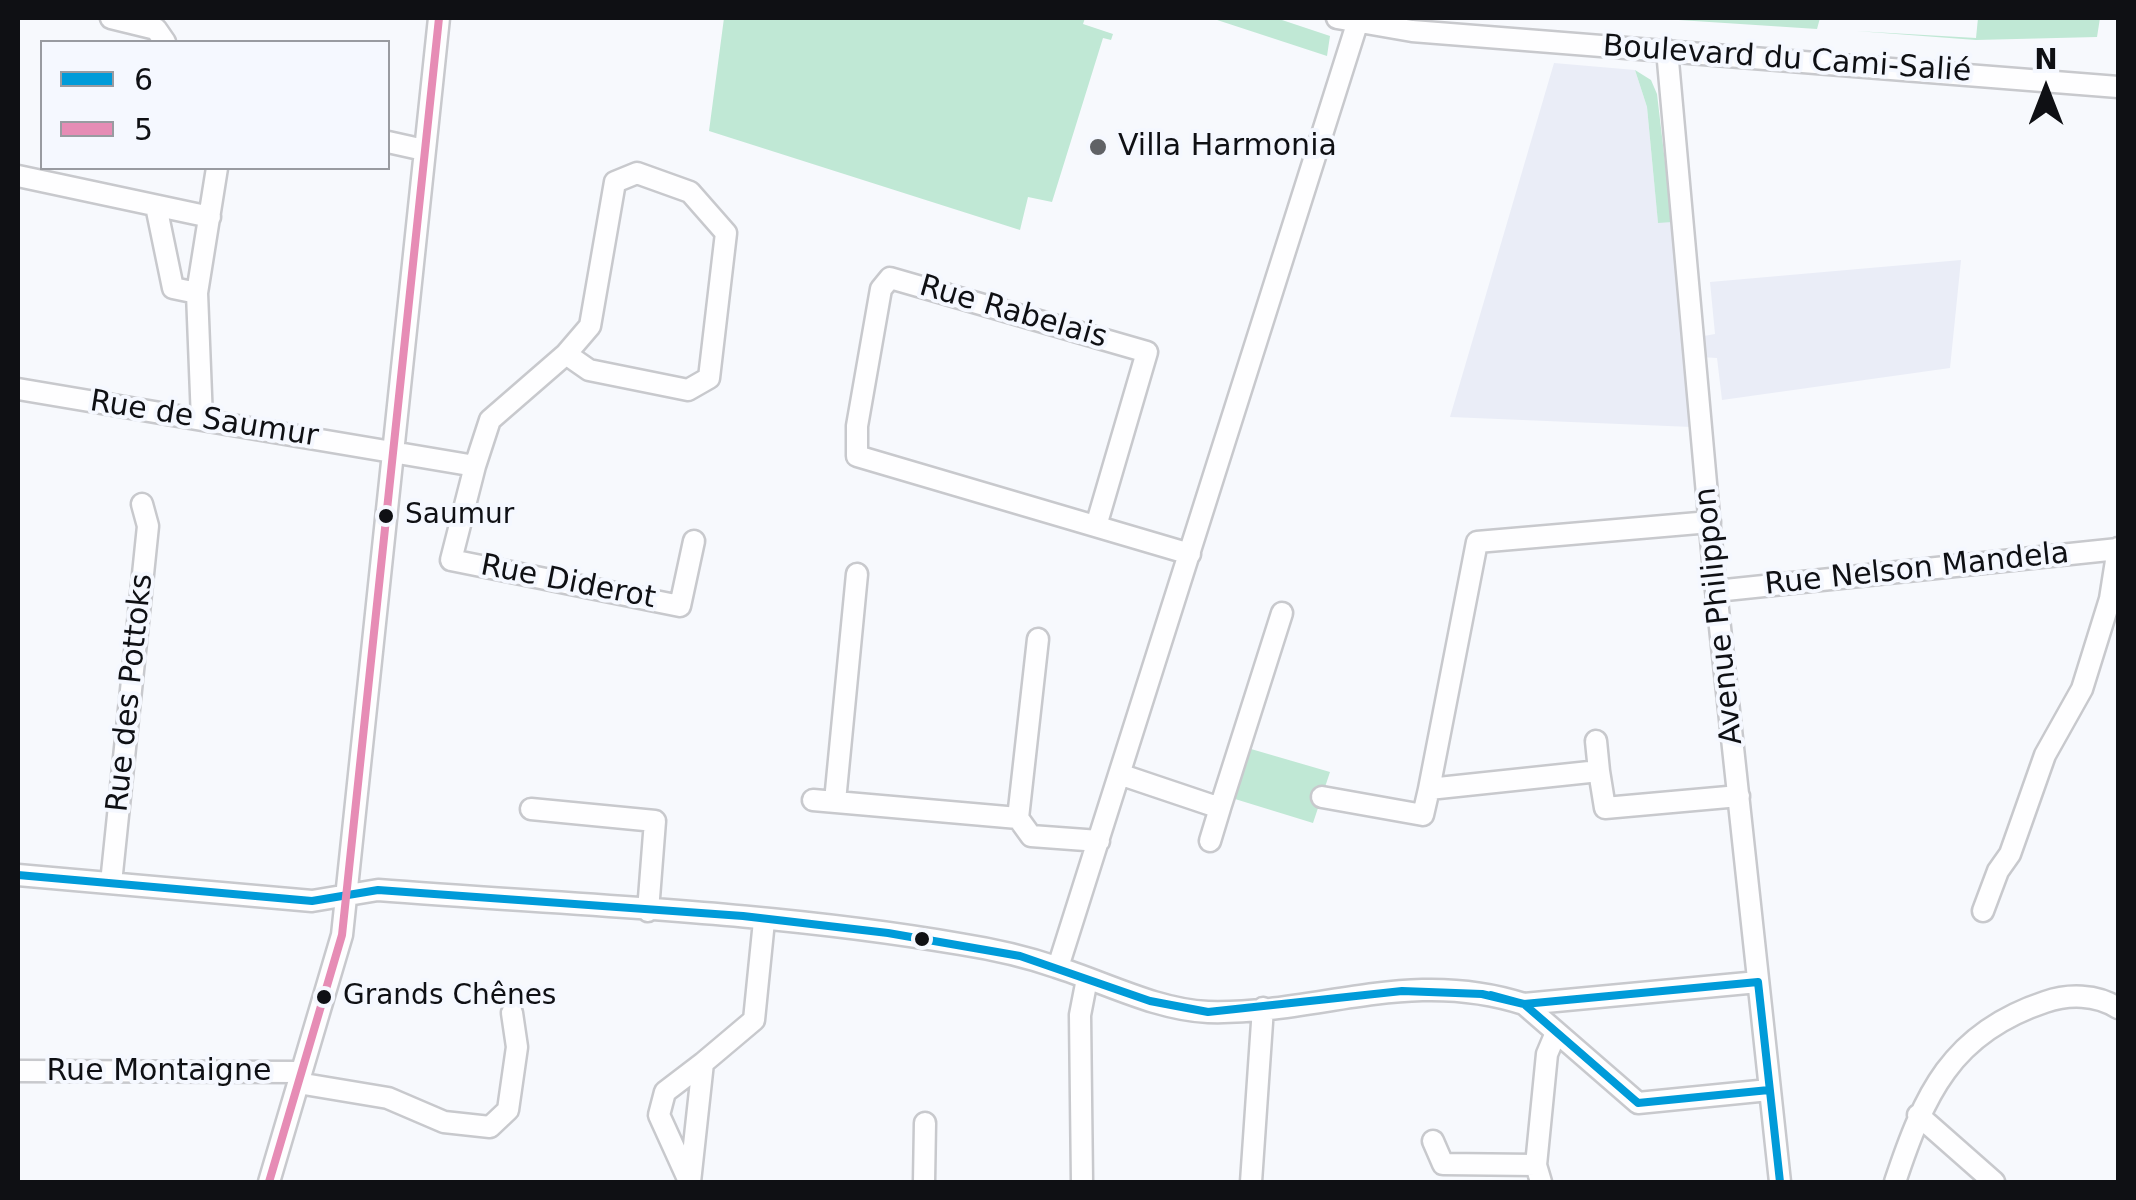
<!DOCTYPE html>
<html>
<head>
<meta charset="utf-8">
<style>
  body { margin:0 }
  #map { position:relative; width:2136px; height:1200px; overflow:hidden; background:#f7f9fd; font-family:"DejaVu Sans",sans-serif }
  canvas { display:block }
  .frame { position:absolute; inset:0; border:20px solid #0f1014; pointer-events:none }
  .legend { position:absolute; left:40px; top:40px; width:350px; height:130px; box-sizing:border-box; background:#f5f8ff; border:2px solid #999ba1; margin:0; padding:12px 18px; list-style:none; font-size:30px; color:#0f1014 }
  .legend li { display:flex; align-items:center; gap:20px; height:50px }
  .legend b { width:50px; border:2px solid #999ba1 }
  .north { position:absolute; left:1996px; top:40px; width:100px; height:100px; -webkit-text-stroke:8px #f5f8ff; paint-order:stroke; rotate:0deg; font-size:28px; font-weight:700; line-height:40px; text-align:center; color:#0f1014 }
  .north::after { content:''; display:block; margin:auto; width:35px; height:45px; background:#0f1014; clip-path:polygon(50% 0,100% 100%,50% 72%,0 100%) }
</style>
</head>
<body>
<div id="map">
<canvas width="2136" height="1200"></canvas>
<div class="frame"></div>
<ul class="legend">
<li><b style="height:12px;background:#009bd9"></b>6</li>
<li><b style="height:12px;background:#e68cb5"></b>5</li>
</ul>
<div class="north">N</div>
</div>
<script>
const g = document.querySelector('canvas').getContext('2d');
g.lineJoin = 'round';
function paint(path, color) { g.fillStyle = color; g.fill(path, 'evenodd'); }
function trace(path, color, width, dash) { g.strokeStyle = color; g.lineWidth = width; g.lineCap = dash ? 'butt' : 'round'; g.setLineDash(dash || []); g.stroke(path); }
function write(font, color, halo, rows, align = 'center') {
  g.font = font + ' "DejaVu Sans",sans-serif'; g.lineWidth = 8; g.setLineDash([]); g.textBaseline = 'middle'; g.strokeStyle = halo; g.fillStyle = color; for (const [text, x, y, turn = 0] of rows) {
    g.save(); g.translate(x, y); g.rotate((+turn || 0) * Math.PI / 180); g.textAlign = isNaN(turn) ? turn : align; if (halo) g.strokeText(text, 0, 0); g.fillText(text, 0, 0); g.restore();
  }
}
const built = new Path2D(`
  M1554 63 1635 70 1647 107 1658 222H1672L1681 340 1715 334 1710 282 1961 260 1950 368 1722 400 1717 358 1683 356 1692 427 1450 417Z`);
const green = new Path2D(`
  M724 18H1085L1083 24 1113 34 1111 40 1103 38 1052 202 1028 197 1020 230 709 131Z
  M1211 18H1276L1330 36 1327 56Z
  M1648 18H1820L1817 29Z
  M1978 18H2100L2097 37 1976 40 1856 31 1976 38Z
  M1635 70 1651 80 1657 94 1672 222 1658 223 1647 107Z
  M1251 749 1330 772 1313 823 1235 799Z`);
const minor = new Path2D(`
  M111 18 156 29 165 42
  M1337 18 1412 31 2118 87
  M1667 50 1714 572 1780 1182
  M388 142 424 150
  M18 176 210 217
  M156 206 173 288 197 293
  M18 389 475 466 451 560 680 606 694 541
  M202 420 197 293 217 168
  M475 466 490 420 566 354 590 326 615 182 637 173 690 192 726 233 709 378 688 390 589 370 566 354
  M1096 526 1147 352 890 278 881 289 857 426V456L1190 554
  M1716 591 2118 549
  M1596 741 1599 771
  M1122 775 1220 808 1282 613
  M1429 789 1477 542 1710 522
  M1322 797 1423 815 1429 789 1599 771 1605 808 1739 796
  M813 800 1018 818 1031 836 1099 841
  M835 801 857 574
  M531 809 655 821 648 911
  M1018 818 1038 639
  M1210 841 1220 808
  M18 875 312 901 378 890C571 905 769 911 960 944 992 949 1024 956 1056 967 1104 982 1157 1010 1208 1012 1318 1015 1409 967 1524 1004L1758 982
  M111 883 148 526 142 504
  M1983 911 1998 871 2010 854 2045 755 2082 689 2110 599 2118 548
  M1058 967 1357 24
  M1524 1004 1638 1103 1769 1090
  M18 1071 300 1072
  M298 1083 388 1098 444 1122 490 1127 508 1110 517 1047 512 1013
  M1918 1115 1994 1182
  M1433 1141 1443 1164 1536 1165
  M689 1181 659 1115 665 1092 703 1063
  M269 1182 342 935 439 18
  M690 1182 703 1063 754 1020 764 921
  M924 1182 925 1123
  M1082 1182 1080 1015 1087 979
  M1251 1182 1263 1008
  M1541 1182 1536 1165 1547 1054 1555 1035
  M1895 1182C1924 1095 1951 1033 2045 1002 2068 994 2096 994 2118 1008`);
const bus1 = new Path2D(`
  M18 875 312 901 378 890 743 916 888 933 1020 956 1150 1001 1208 1012 1402 991 1482 994 1524 1004 1758 982 1780 1182
  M1491 995 1524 1004 1638 1103 1769 1090`);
const bus2 = new Path2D(`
  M269 1182 342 935 439 18`);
const markers = [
  [1098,147,10,"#606266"],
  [386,516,9,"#0f1014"],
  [922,939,9,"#0f1014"],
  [324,997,9,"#0f1014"]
];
const busNames = [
  ["Saumur",405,516],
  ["Grands Chênes",343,997]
];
const streetNames = [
  ["Boulevard du Cami-Salié",1787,60,4],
  ["Rue Rabelais",1013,313,16],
  ["Rue de Saumur",204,420,9],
  ["Rue Nelson Mandela",1917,570,-6],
  ["Rue Diderot",568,583,11],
  ["Avenue Philippon",1720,616,-96],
  ["Rue des Pottoks",131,693,-84],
  ["Rue Montaigne",159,1072]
];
const poiNames = [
  ["Villa Harmonia",1118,147]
];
paint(built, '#eaedf7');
paint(green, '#c0e8d5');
trace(minor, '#c8c9cd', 25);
trace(minor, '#fefeff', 20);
trace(bus1, '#009bd9', 8);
trace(bus2, '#e68cb5', 8);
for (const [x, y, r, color] of markers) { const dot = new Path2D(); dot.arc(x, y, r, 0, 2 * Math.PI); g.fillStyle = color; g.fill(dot); trace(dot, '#f5f8ff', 4); }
write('28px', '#0f1014', '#f5f8ff', busNames, 'left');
write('30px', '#0f1014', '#f5f8ff', streetNames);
write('30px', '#0f1014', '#f5f8ff', poiNames, 'left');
</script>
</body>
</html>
